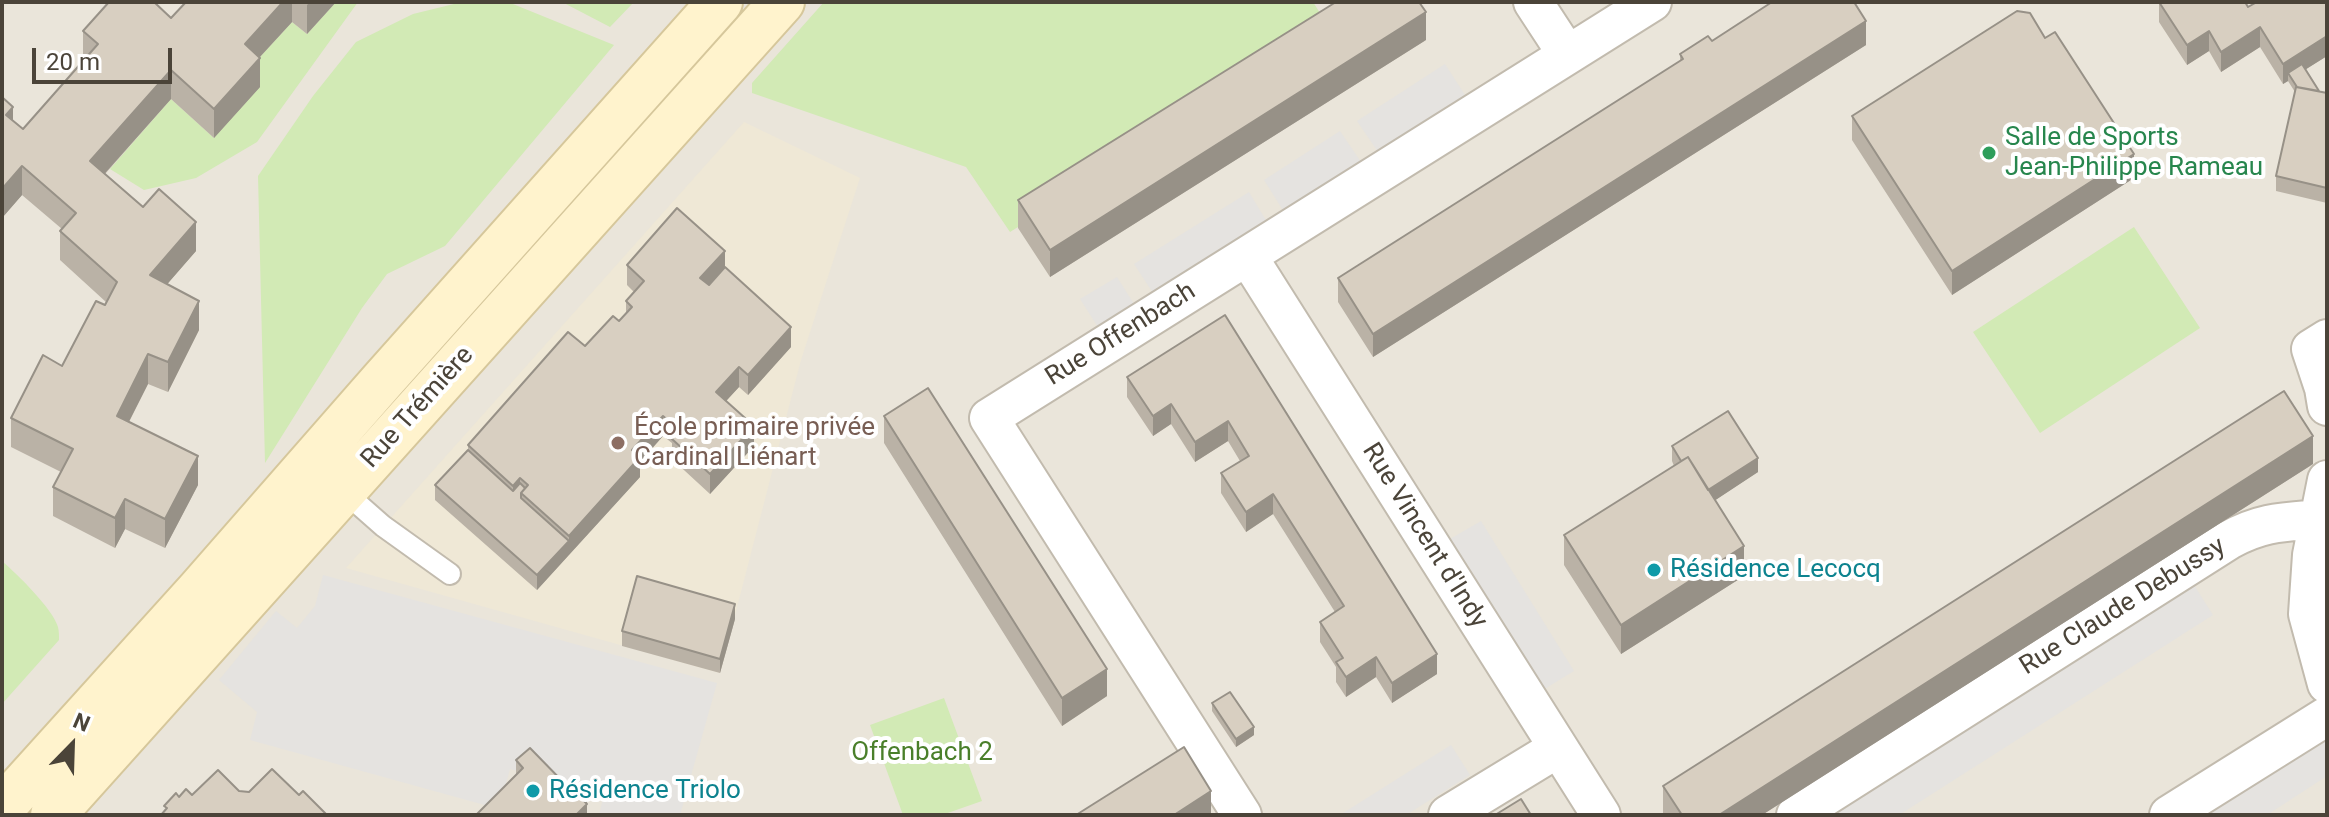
<!DOCTYPE html>
<html>
<head>
<meta charset="utf-8">
<style>
  body { margin:0 }
  #map { position:relative; width:2329px; height:817px; overflow:hidden; background:#f6f3ec; font-family:Roboto,sans-serif }
  canvas { display:block }
  .frame { position:absolute; inset:0; border:4px solid #4b4439; pointer-events:none }
  .north { position:absolute; left:32px; top:705px; width:80px; height:80px; -webkit-text-stroke:6px #fff; paint-order:stroke; rotate:23deg; font-size:22px; font-weight:700; line-height:32px; text-align:center; color:#4b4439 }
  .north::after { content:''; display:block; margin:auto; width:28px; height:36px; background:#4b4439; clip-path:polygon(50% 0,100% 100%,50% 72%,0 100%) }
  .scale { position:absolute; left:32px; top:48px; width:140px; height:36px; box-sizing:border-box; border:4px solid #4b4439; border-top:0; padding-left:10px; font-size:24px; line-height:28px; white-space:nowrap; color:#4b4439; -webkit-text-stroke:6px #fff; paint-order:stroke }
</style>
</head>
<body>
<div id="map">
<canvas width="2329" height="817"></canvas>
<div class="frame"></div>
<div class="north">N</div>
<div class="scale">20 m</div>
</div>
<script>
const g = document.querySelector('canvas').getContext('2d');
g.lineJoin = 'round';
function paint(path, color) { g.fillStyle = color; g.fill(path, 'evenodd'); }
function trace(path, color, width, dash) { g.strokeStyle = color; g.lineWidth = width; g.lineCap = dash ? 'butt' : 'round'; g.setLineDash(dash || []); g.stroke(path); }
function write(font, color, halo, rows, align = 'center') {
  g.font = font + ' Roboto,sans-serif'; g.lineWidth = 8; g.setLineDash([]); g.textBaseline = 'middle'; g.strokeStyle = halo; g.fillStyle = color; for (const [text, x, y, turn = 0] of rows) {
    g.save(); g.translate(x, y); g.rotate((+turn || 0) * Math.PI / 180); g.textAlign = isNaN(turn) ? turn : align; if (halo) g.strokeText(text, 0, 0); g.fillText(text, 0, 0); g.restore();
  }
}
const residential = new Path2D(`
  M2 2H2327V815H2Z`);
const education = new Path2D(`
  M744 122 860 178 801 360 720 673 346 568Z`);
const green = new Path2D(`
  M336 2H358L257 142 196 178 144 190 110 169 171 99 214 138 245 73 292 22 307 34Z
  M462 2H508L614 45 445 246 387 274 362 308 265 463 258 176 313 96 356 42 413 14Z
  M562 2H634L610 27Z
  M824 2H1313L1332 32 1010 232 966 167 752 93V83Z
  M2134 227 2200 328 2040 433 1973 332Z
  M2 561C17 574 53 609 58 627 59 631 59 636 59 640L2 704Z
  M944 698 982 801 942 815H903L870 725Z`);
const parking = new Path2D(`
  M1445 64 1465 95 1378 152 1357 121Z
  M1340 131 1361 162 1284 212 1264 180Z
  M1249 192 1267 222 1153 293 1134 264Z
  M1117 277 1134 304 1098 327 1080 299Z
  M1481 521 1574 671 1543 690 1450 539Z
  M323 575 717 683 680 815H599L604 794 510 769 499 809 250 740 257 712 219 680 276 611 297 628 315 606Z
  M2189 577 2213 615 1899 815H1817Z
  M2327 736V776L2267 815H2206Z
  M1451 745 1470 775 1406 815H1340Z`);
const lane = new Path2D(`
  M341 489 383 526 450 574`);
const street = new Path2D(`
  M1533 2 1567 54
  M1248 257 1601 815
  M2327 339 2311 349 2324 388 2327 406
  M2327 480 2312 555 2308 614 2327 684
  M1242 815 989 418 1652 2
  M1448 815 1558 748
  M1796 815 2229 540C2261 522 2283 522 2319 519
  M2169 815 2327 716`);
const secondary = new Path2D(`
  M2 808 199 590 382 381 720 2
  M53 815 782 2`);
const wall = new Path2D(`
  M186 2H336L307 34 292 22 260 57V87L214 138 171 99 105 174 196 251 167 284 199 330 168 392 148 384 129 422 198 485 165 548 125 529 115 548 53 516V487L61 472 11 447V418L62 366 106 302 60 260V231L62 229 22 195 2 218V97L13 121 23 129 83 60V31L171 18Z
  M2159 2 2248 7 2327 2V56L2306 69 2319 91 2327 93V203L2276 191V176L2295 92 2288 81 2283 84 2260 47 2221 72 2209 51 2187 65 2159 22Z
  M2045 38 2134 178 1952 295 1852 140V116Z
  M1426 40 1050 277 1018 228V200Z
  M1712 41 1866 45 1373 357 1338 302V278L1680 61V54Z
  M627 265 725 268 791 347 748 395 739 387 726 401 754 446 710 494 672 459V443L663 436 640 462V477L537 590 435 500V485L468 450V445L585 346 619 321 626 313V301L634 292 627 285Z
  M1225 315 1437 674 1392 703 1376 677 1346 697 1336 682V667L1320 642V622L1335 612 1273 514 1246 532 1221 493V473L1240 461 1228 441 1195 462 1171 424 1153 436 1127 397V377Z
  M884 416 1107 696 1062 726 884 443Z
  M1672 446 1758 472 1715 500 1744 576 1621 654 1564 565V535L1674 466 1672 461Z
  M2313 464 1762 815H1664L1663 814V786Z
  M735 619 720 673 622 646V631Z
  M1212 703 1254 735 1236 747 1212 711Z
  M516 760 587 815 516 775Z`);
const shadedWall = new Path2D(`
  M283 2H292V22L245 73V44Z
  M310 2H336L307 34V5Z
  M1426 12V40L1050 277V250Z
  M1866 21V45L1373 357V334Z
  M2260 27V47L2221 72V52Z
  M2209 31V51L2187 65V45Z
  M2327 36V56L2292 78 2288 73V81L2283 84V64Z
  M260 58V87L214 138V109Z
  M171 70V99L90 190V161Z
  M13 107V136L6 115Z
  M2134 154V178L1952 295V271Z
  M22 166V195L2 218V189Z
  M196 222V251L150 304V275Z
  M725 251V271L700 298V278Z
  M199 301V330L168 392V362Z
  M791 327V347L748 395V375Z
  M148 354V384L117 445V416Z
  M739 367V387L716 412V392Z
  M1171 404V424L1153 436V416Z
  M663 416V436L640 462V477L537 590V575L569 541V536L632 450Z
  M1228 421V441L1195 462V442Z
  M754 426V446L710 494V474Z
  M2313 436V464L1762 815H1719Z
  M198 456V485L165 548V519Z
  M1758 458V472L1702 509V494Z
  M520 478V498L513 506V486Z
  M1273 494V514L1246 532V512Z
  M125 499V529L115 548V518Z
  M1744 546V576L1621 654V625Z
  M735 604V619L720 673V659Z
  M1437 654V674L1392 703V683Z
  M1376 657V677L1346 697V677Z
  M1107 669V696L1062 726V698Z
  M1254 727V735L1236 747V739Z
  M1211 791V815H1174Z
  M587 795V815H576L583 800Z`);
const building = new Path2D(`
  M109 2H154L171 18 186 2H283L245 44 260 58 214 109 171 70 90 161 143 207 159 189 196 222 150 275 199 301 168 362 148 354 117 416 198 456 165 519 125 499 115 518 53 487 73 449 11 418 43 355 62 366 96 301 105 305 117 282 60 231 76 213 22 166 2 189V97L13 107 6 115 23 129 98 44 83 31Z
  M1336 2H1419L1426 12 1050 250 1018 200Z
  M1772 2H1854L1866 21 1373 334 1338 278 1683 59 1680 54 1708 36 1712 41Z
  M2159 2H2245L2248 7 2257 2H2327V36L2283 64 2260 27 2221 52 2209 31 2187 45Z
  M2017 11 2030 13 2045 38 2055 32 2134 154 1952 271 1852 116Z
  M2302 64 2319 91 2297 87 2288 73Z
  M2296 87 2327 93V188L2276 176Z
  M677 208 725 251 700 278 709 285 725 267 791 327 748 375 739 367 716 392 754 426 710 474 672 439 679 430 663 416 632 450 640 457 569 536 521 493 528 485 520 478 513 486 468 445 568 332 585 346 613 316 619 321 632 307 626 301 644 281 627 265Z
  M1225 315 1437 654 1392 683 1376 657 1346 677 1336 662 1343 658 1320 622 1344 606 1273 494 1246 512 1221 473 1249 456 1228 421 1195 442 1171 404 1153 416 1127 377Z
  M928 388 1107 669 1062 698 884 416Z
  M2284 391 2313 436 1719 815H1682L1663 786Z
  M1728 411 1758 458 1708 490 1688 457 1681 461 1672 446Z
  M468 450 513 491 520 483 525 488 521 493V498L569 541 537 575 435 485Z
  M1688 457 1744 546 1621 625 1564 535Z
  M637 576 735 604 720 659 622 631Z
  M1230 692 1254 727 1236 739 1212 703Z
  M1184 747 1211 791 1174 815H1076Z
  M530 748 568 787 573 781 587 795 583 800 587 804 576 815H476L523 768 516 760Z
  M272 769 299 795 303 791 327 815H161L167 808 164 806 176 793 179 797 186 789 192 795 218 770 239 791 249 792Z
  M1521 799 1531 815H1495Z`);
const markers = [
  [1989,153,8,"#2e9e5b"],
  [618,443,8,"#8d6e63"],
  [1654,570,8,"#0f9aa8"],
  [533,791,8,"#0f9aa8"]
];
const leisureNames = [
  ["Salle de Sports",2005,138],
  ["Jean-Philippe Rameau",2005,168]
];
const streetNames = [
  ["Rue Offenbach",1121,335,-32],
  ["Rue Trémière",418,408,-48],
  ["Rue Vincent d'Indy",1424,536,58],
  ["Rue Claude Debussy",2123,607,-32]
];
const educationNames = [
  ["École primaire privée",634,428],
  ["Cardinal Liénart",634,458]
];
const cultureNames = [
  ["Résidence Lecocq",1670,570],
  ["Résidence Triolo",549,791]
];
const parkNames = [
  ["Offenbach 2",922,753]
];
paint(residential, '#eae5da');
paint(education, '#efe8d6');
paint(green, '#d2eab5');
paint(parking, '#e5e3e0');
trace(lane, '#c2bbae', 24);
trace(street, '#c2bbae', 42);
trace(secondary, '#d6c79b', 48);
trace(lane, '#fff', 20);
trace(street, '#fff', 38);
trace(secondary, '#fff3cd', 44);
paint(wall, '#bab2a6');
paint(shadedWall, '#979187');
paint(building, '#d8cfc1');
trace(building, '#979187', 2);
for (const [x, y, r, color] of markers) { const dot = new Path2D(); dot.arc(x, y, r, 0, 2 * Math.PI); g.fillStyle = color; g.fill(dot); trace(dot, '#fff', 3); }
write('26px', '#27864d', '#fff', leisureNames, 'left');
write('26px', '#4b4439', '#fff', streetNames);
write('26px', '#785e54', '#fff', educationNames, 'left');
write('26px', '#0d838f', '#fff', cultureNames, 'left');
write('26px', '#4a7f2a', '#fff', parkNames);
</script>
</body>
</html>
